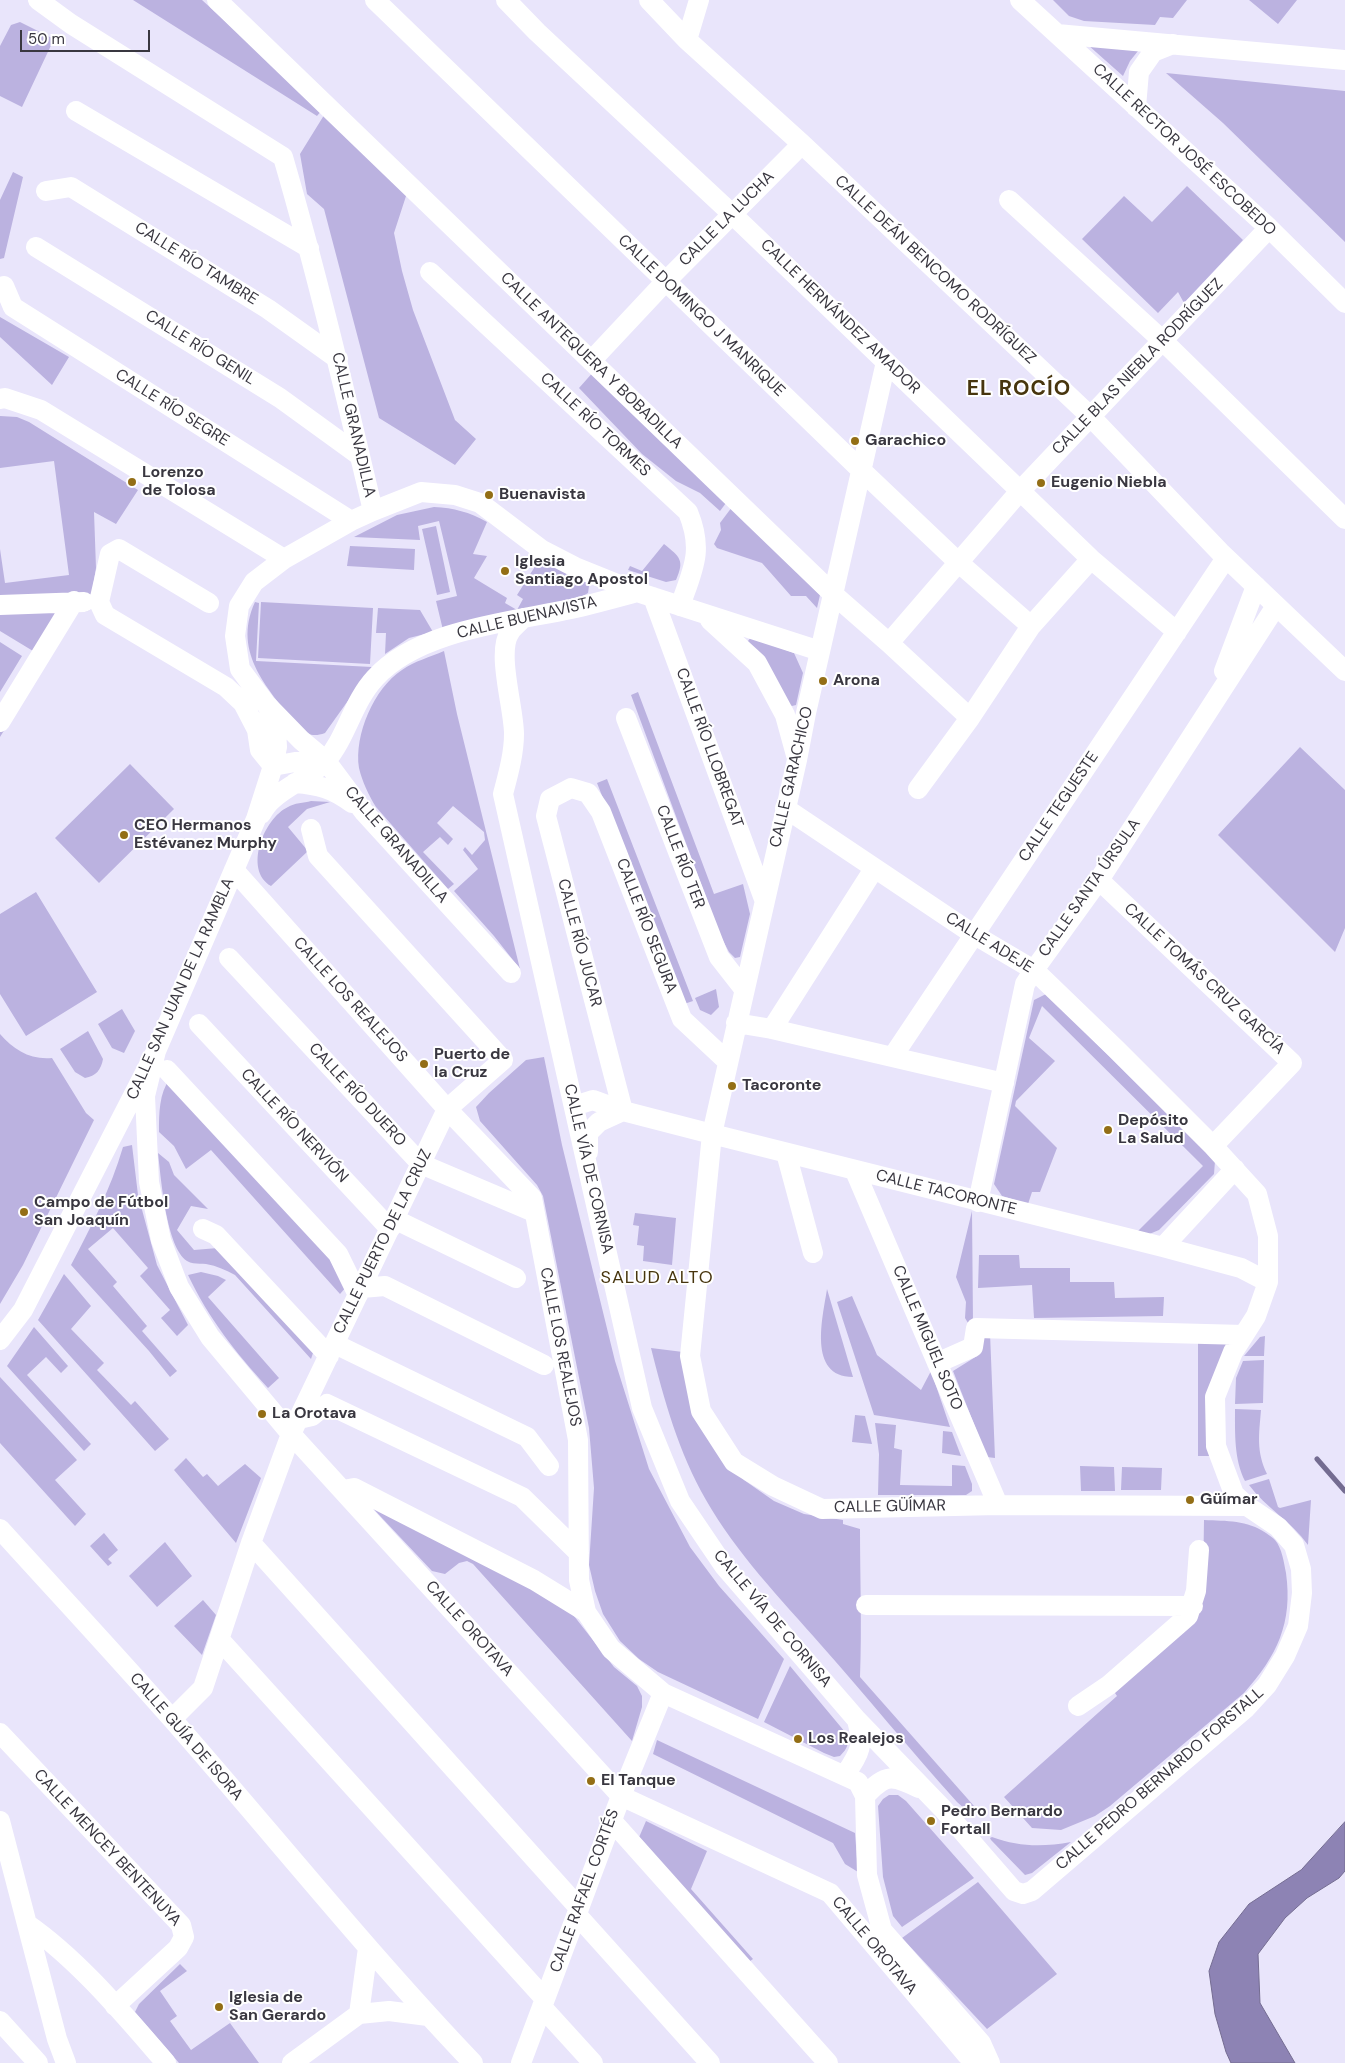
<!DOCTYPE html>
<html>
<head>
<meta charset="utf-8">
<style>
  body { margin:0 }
  #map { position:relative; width:1345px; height:2063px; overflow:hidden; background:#e9e5fb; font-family:"DM Sans",sans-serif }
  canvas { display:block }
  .scale { position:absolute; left:20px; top:30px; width:130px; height:22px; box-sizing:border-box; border:2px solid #393740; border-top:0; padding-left:6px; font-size:15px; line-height:18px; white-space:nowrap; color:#393740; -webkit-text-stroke:4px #fff; paint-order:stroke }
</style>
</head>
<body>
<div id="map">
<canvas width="1345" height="2063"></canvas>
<div class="scale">50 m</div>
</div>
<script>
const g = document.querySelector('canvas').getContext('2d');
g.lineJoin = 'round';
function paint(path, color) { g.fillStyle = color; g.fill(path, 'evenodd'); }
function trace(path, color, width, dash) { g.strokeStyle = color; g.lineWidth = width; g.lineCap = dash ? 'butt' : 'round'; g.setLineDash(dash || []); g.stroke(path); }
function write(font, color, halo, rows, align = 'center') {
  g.font = font + ' "DM Sans",sans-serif'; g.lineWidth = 4; g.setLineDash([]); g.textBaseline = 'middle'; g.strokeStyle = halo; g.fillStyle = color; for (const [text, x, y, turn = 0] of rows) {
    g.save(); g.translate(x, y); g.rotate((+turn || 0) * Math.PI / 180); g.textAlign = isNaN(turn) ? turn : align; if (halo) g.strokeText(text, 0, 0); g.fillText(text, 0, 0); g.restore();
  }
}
const green = new Path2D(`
  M133 0H202L322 110 317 116Z
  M1053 0H1187L1173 18 1160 17 1155 25 1084 21 1069 16Z
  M1249 0H1297L1278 24Z
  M20 22 54 39 22 107 0 96V46L11 25Z
  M1088 45 1138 51 1130 61 1123 76Z
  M1166 73 1345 91V242L1223 123Z
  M326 112 407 193 394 233 402 271 413 310 455 420 476 439 455 465 379 418 324 209 307 194 300 154Z
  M13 172 23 177 4 258 0 259V200Z
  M1187 186 1243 240 1184 303 1178 292 1158 313 1082 239 1124 196 1152 222Z
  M0 317 69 357 52 385 0 337Z
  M595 370 726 503 720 511 700 493 676 481 642 454 579 388Z
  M0 416 17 417 29 422 138 490 116 524 94 512 96 568 89 611 78 612 0 737V704L33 651 0 631V549L5 583 69 575 54 461 0 468Z
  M434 507C454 508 469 512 487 522L473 554 487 556 474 578 507 598 505 603 517 610 523 599 517 595 541 557 585 582 589 586 588 593 579 598 443 630 436 601 457 596 439 521 418 526 420 540 354 537 397 515Z
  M732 507 820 595 817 608 806 596H791L762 563 717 548 714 544 721 530 720 523Z
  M436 526 450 592 437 595 422 529Z
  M664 544C680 557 685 560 676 580L666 582 628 570 630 566 642 571Z
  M350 546 415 549 414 570 347 566Z
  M255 602 259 603 256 661 372 667 325 733C314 737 309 735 299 729 270 690 231 654 255 602Z
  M261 602 373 608 370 664 258 658Z
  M378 608 420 610 433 632 409 638 385 654 386 633H376Z
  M751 637 794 653 803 673 796 705 792 706 786 703 749 646 748 641Z
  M0 642 22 656 0 692Z
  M444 651 457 714 520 969 494 936 454 891 478 869 463 850 465 847 472 855 485 840 484 832 453 806 437 823 453 839 448 845 440 837 423 852 454 884 448 889 376 807C369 796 362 781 359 768 354 735 374 688 402 670 415 661 430 657 444 651Z
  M638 692 714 894 743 884 750 914 740 957 735 958 729 952 720 935 631 695Z
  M1300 747 1345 790V928L1335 952 1218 835Z
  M130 764 174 809 99 883 55 838Z
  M607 779 693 1001 684 1004 597 783Z
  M311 801 330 802 307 809 288 827 308 851 271 886C243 870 264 818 288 807 294 803 304 803 311 801Z
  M36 892 97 992 26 1036 0 994V914Z
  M716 989 719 1007 711 1015 700 1010 695 998Z
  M1046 994 1215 1161 1214 1174 1159 1230 1147 1235 1137 1232 1203 1166 1042 1006 1029 1038 1055 1061 1016 1101 1015 1106 1057 1148 1040 1192H1032L1028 1204 1002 1196 994 1184 1034 1000Z
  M122 1009 135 1031 124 1053 112 1048 98 1024Z
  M88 1031 103 1059C101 1070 96 1076 85 1078L75 1072 60 1049Z
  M0 1034C14 1050 30 1060 52 1058L86 1113 94 1120 23 1265 0 1304Z
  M544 1057 562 1145 615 1361 649 1469 690 1547 719 1586 784 1659 758 1719 658 1672 639 1659 620 1641 603 1614 595 1591 589 1565 594 1488 589 1428 543 1196 537 1185 480 1121 476 1107 489 1093 526 1060Z
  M170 1078 335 1256 347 1286 340 1294 211 1150 186 1169 174 1146 159 1132C159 1113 159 1094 170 1078Z
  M132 1145 138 1195 157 1265 188 1325 177 1336 161 1318 170 1310 140 1276 148 1268 113 1228 88 1249 117 1282 113 1286 147 1326 142 1331 177 1371 170 1377 149 1351 71 1265C91 1227 111 1188 123 1147Z
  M158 1153 169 1162 174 1175 208 1209 191 1206 177 1230 194 1250 218 1248 314 1350 311 1359 235 1275C226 1270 217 1266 206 1264 200 1263 193 1265 187 1261 166 1247 161 1178 158 1153Z
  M972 1211 973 1323H968L965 1318 966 1302 956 1277Z
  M635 1213 676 1218 672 1265 643 1261 644 1246 637 1245 639 1226 633 1225Z
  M979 1255H1019L1020 1268H1070V1282H1114L1115 1298 1164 1297 1163 1316 1034 1318 1032 1285 978 1288Z
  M201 1272 218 1276 226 1280 208 1297 279 1378 268 1388C235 1352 209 1319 188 1275Z
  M64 1274 91 1306 71 1329 104 1363 97 1370 131 1405 135 1401 169 1439 155 1451 38 1320Z
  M827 1289 853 1377C807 1377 823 1316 827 1289Z
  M852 1296 877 1355 921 1390 931 1371 950 1427 874 1415 837 1302Z
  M34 1327 68 1366 61 1373 46 1357 27 1375 91 1444 84 1451 7 1366Z
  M980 1333H990L995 1458 987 1457 953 1371 977 1356Z
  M1265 1336 1264 1356H1244L1260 1337Z
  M1230 1339 1212 1456H1198V1341Z
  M651 1348 683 1352 723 1457 744 1480 774 1501 804 1514 843 1520V1524L860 1529C860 1578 862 1627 860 1677L974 1806 966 1810 957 1802C911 1751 867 1697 821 1645 781 1599 736 1553 706 1500 679 1453 664 1400 651 1348Z
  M1264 1360 1263 1403 1235 1404 1236 1378 1243 1361Z
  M0 1377 77 1460 55 1480 86 1514 75 1526 0 1443Z
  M1235 1409 1261 1410C1259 1435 1256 1451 1267 1474L1245 1481C1234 1460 1235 1433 1235 1409Z
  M855 1415 865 1416 872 1444 852 1442Z
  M875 1423 896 1425 894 1448 902 1450 900 1485 952 1486V1465L965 1466 972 1484V1491L966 1495H878L879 1454Z
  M943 1431 952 1432 961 1456 942 1453Z
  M186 1458 203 1477 207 1474 218 1486 245 1464 261 1478 236 1543 174 1470Z
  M1080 1466 1114 1467 1115 1491H1081Z
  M1122 1467 1162 1468 1161 1490H1121Z
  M1269 1479 1278 1507 1280 1508 1311 1500 1308 1545C1291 1521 1266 1508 1249 1485Z
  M364 1499 556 1593 614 1667 637 1686 642 1696V1707L632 1741 473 1564 467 1561 459 1563 445 1574 432 1571Z
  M1204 1520C1227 1521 1247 1520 1266 1533 1269 1535 1273 1538 1275 1540 1282 1548 1284 1563 1286 1573 1293 1623 1277 1656 1244 1693L1110 1806 1095 1816 1061 1830 1032 1828 1004 1797 1117 1696 1113 1690 1203 1583Z
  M104 1533 118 1550 108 1559 112 1563 108 1566 90 1546Z
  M165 1542 192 1576 157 1607 129 1576Z
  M203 1600 216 1615 202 1655 174 1626Z
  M790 1666 845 1732C850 1743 848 1748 840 1756L834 1757 824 1753 764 1722Z
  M657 1740 855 1833 858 1872 845 1864 833 1843 653 1754Z
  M889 1795H898L906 1801 974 1878 902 1927 893 1916 883 1877 878 1806 883 1799Z
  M646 1821 707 1851 691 1889 753 1959 746 1964 637 1842Z
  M992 1837C1019 1847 1043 1847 1071 1842L1032 1873 1025 1875 991 1840 990 1838Z
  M978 1882 1057 1974 987 2029 902 1938Z
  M180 1964 187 1971 160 1991 177 2016 170 2021 191 2050 230 2023 259 2063H179L135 2012 139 2004Z`);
const water = new Path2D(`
  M1345 1822V1871L1339 1878 1307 1898 1285 1918 1258 1954 1260 2003 1295 2063H1231L1226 2052 1215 2014 1209 1971 1219 1942 1249 1904 1301 1870Z`);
const stream = new Path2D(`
  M1317 1459 1345 1491`);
const minor = new Path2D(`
  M38 0 71 24 283 157C317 274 345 392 373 511
  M217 0 833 594 889 643 970 718
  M375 0 861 470 958 562 1031 626
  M506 0 537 32 732 214 1091 559 1177 632
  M649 0 687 40 802 144 1090 416 1220 552 1345 671
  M1020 0 1269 228 1345 303
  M1057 34 1345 60
  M687 40 699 0
  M1136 107 1139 72 1153 52 1173 44
  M76 111 309 248
  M46 191 71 187 268 309 338 359
  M1009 200 1163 341 1345 519
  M36 247 280 398 360 456
  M430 272 688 512C704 551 693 569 680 606
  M4 286 13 307 351 521
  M591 361 666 281 802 144
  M886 362 806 713 797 760 712 1134 690 1356 701 1411 734 1462 773 1486 822 1509 998 1505 1247 1506
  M0 399 5 398 41 410 284 559
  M653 597 764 899
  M209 603 119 549 110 554 99 602 105 615 226 687 243 703 257 730 260 750 273 766 295 762 326 761
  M0 605 84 602
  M523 618C519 623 513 627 510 632 496 652 514 708 514 734 514 754 508 775 503 794L642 1408 680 1501 724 1566 857 1720 943 1809 1014 1891 1023 1894 1032 1891 1245 1709 1267 1685 1285 1656 1298 1626 1302 1593 1301 1569 1294 1545 1278 1527 1247 1506 1234 1494 1216 1446 1215 1397 1233 1352 1256 1316 1268 1282V1236L1257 1194 1213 1146 1116 1049 1034 970 973 934 785 808
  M710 620 757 663 785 715 796 755
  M889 643 1020 491 1269 228
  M1224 671 1256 586
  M626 718 719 957 744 989
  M0 722 74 601
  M295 783C319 785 332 788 352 803
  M918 789 970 718 1031 626 1091 559
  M261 814C264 809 268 803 273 799 289 784 310 778 325 762 347 737 352 703 375 678 418 630 510 622 571 609 593 604 615 598 637 592
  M234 870 447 1109 532 1198 578 1440 579 1580 586 1612 611 1649 663 1693 858 1782 865 1796 867 1875 882 1930 981 2043 990 2063
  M1099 880 1292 1063 1213 1146
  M229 958 421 1164 534 1212
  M511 973 364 812 326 761 301 740 266 704 240 669 235 636 239 606 254 582 284 559 351 521 373 511 421 492 455 495 480 503 542 550 575 567 637 592 820 651
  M736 1023 772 1029 1004 1083
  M199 1024 390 1229
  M772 1029 874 869
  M156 1051 145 1096 149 1182 161 1240 179 1287 210 1337 291 1434 621 1796 830 1893 967 2055 988 2063
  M893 1056 1226 558
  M167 1070 338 1254 358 1295
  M574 1106 593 1100 623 1111 712 1134 1163 1247 1241 1268 1268 1282
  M623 1111 546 816 550 799 571 788 588 793 601 812 682 1019 728 1062
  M588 1152V1133L599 1122 623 1111
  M786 1153 813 1253
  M855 1171 998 1505
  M978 1202 1025 984 1034 970 1099 880 1276 606
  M394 1219 516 1278
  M203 1229 216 1235 329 1356
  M1163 1247 1235 1169
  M362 1288 385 1286 544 1365
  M0 1340 23 1310 156 1051 256 819 273 766 277 747 276 730 269 710
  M335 1344 527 1437 549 1466
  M937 1363 973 1347 976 1328 1244 1335
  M299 1419 312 1416 327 1404 522 1497 579 1553
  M343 1490 354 1488 534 1580 586 1612
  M0 1529C57 1592 116 1655 172 1719 273 1834 368 1953 473 2063
  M251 1543 579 1908
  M866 1605 1193 1606
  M220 1640 545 1999
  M1078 1706 1109 1685 1188 1616 1196 1591 1199 1550
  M172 1719 203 1688 251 1543 291 1434 447 1109 503 1060 318 856 311 829
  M0 1733 181 1925 184 1937 178 1948 115 2006
  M845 1775C860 1752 864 1747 857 1720
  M865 1796C886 1773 893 1775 919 1788
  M0 1821 57 2039 66 2063
  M612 1821 828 2063
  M577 1915 710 2063
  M27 1924C79 1960 125 2016 166 2063
  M542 2007 593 2063
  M359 2014 368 1948
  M0 2021 38 2063
  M292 2063 359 2014 389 2011 428 2016
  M521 2063 621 1796 663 1693`);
const markers = [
  [855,441,5,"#936e16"],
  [132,482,5,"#936e16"],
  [1041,483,5,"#936e16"],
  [489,495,5,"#936e16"],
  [505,571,5,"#936e16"],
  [823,681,5,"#936e16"],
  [124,835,5,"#936e16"],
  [424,1064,5,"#936e16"],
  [732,1086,5,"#936e16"],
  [1108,1130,5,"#936e16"],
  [24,1212,5,"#936e16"],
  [262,1414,5,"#936e16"],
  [1190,1500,5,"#936e16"],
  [798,1739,5,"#936e16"],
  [591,1781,5,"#936e16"],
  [931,1821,5,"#936e16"],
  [219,2007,5,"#936e16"]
];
const streetNames = [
  ["CALLE RECTOR JOSÉ ESCOBEDO",1184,150,43],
  ["CALLE LA LUCHA",727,219,-45],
  ["CALLE RÍO TAMBRE",196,264,32],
  ["CALLE DEÁN BENCOMO RODRÍGUEZ",935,270,43],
  ["CALLE DOMINGO J MANRIQUE",701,316,44],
  ["CALLE HERNÁNDEZ AMADOR",840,317,44],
  ["CALLE RÍO GENIL",200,348,32],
  ["CALLE ANTEQUERA Y BOBADILLA",591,361,44],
  ["CALLE BLAS NIEBLA RODRÍGUEZ",1138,367,-46],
  ["CALLE RÍO SEGRE",172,408,32],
  ["CALLE GRANADILLA",353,425,77],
  ["CALLE RÍO TORMES",595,425,43],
  ["CALLE BUENAVISTA",527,618,-13],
  ["CALLE RÍO LLOBREGAT",709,748,70],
  ["CALLE GARACHICO",792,777,-77],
  ["CALLE TEGUESTE",1059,807,-56],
  ["CALLE GRANADILLA",396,845,49],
  ["CALLE RÍO TER",680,857,69],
  ["CALLE SANTA ÚRSULA",1090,888,-55],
  ["CALLE RÍO SEGURA",646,926,69],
  ["CALLE RÍO JUCAR",579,943,75],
  ["CALLE ADEJE",989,943,32],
  ["CALLE TOMÁS CRUZ GARCÍA",1204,979,43],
  ["CALLE SAN JUAN DE LA RAMBLA",181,989,-66],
  ["CALLE LOS REALEJOS",350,1000,48],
  ["CALLE RÍO DUERO",357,1095,47],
  ["CALLE RÍO NERVIÓN",294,1126,47],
  ["CALLE VÍA DE CORNISA",588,1169,77],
  ["CALLE TACORONTE",946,1193,14],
  ["CALLE PUERTO DE LA CRUZ",383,1242,-64],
  ["CALLE MIGUEL SOTO",927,1338,67],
  ["CALLE LOS REALEJOS",560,1347,79],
  ["CALLE GÜÍMAR",890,1507,-1],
  ["CALLE VÍA DE CORNISA",772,1619,50],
  ["CALLE OROTAVA",469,1629,48],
  ["CALLE GUÍA DE ISORA",186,1737,49],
  ["CALLE PEDRO BERNARDO FORSTALL",1160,1779,-41],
  ["CALLE MENCEY BENTENUYA",107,1848,47],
  ["CALLE RAFAEL CORTÉS",585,1891,-70],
  ["CALLE OROTAVA",874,1946,50]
];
const poiNames = [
  ["Garachico",865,441],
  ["Lorenzo",142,473],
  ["de Tolosa",142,491],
  ["Eugenio Niebla",1051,483],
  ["Buenavista",499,495],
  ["Iglesia",515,562],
  ["Santiago Apostol",515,580],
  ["Arona",833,681],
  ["CEO Hermanos",134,826],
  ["Estévanez Murphy",134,844],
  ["Puerto de",434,1055],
  ["la Cruz",434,1073],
  ["Tacoronte",742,1086],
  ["Depósito",1118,1121],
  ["La Salud",1118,1139],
  ["Campo de Fútbol",34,1203],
  ["San Joaquín",34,1221],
  ["La Orotava",272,1414],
  ["Güímar",1200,1500],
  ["Los Realejos",808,1739],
  ["El Tanque",601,1781],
  ["Pedro Bernardo",941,1812],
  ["Fortall",941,1830],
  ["Iglesia de",229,1998],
  ["San Gerardo",229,2016]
];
const neighbourhoodNames = [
  ["SALUD ALTO",657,1278]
];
const districtNames = [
  ["EL ROCÍO",1019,389]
];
paint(green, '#bbb2e0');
paint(water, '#8d83b4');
trace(water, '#746c91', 1);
trace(stream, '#746c91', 5);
trace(minor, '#fff', 20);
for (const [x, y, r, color] of markers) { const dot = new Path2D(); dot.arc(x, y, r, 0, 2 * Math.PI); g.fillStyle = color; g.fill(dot); trace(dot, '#fff', 2); }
write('16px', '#393740', '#fff', streetNames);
write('bold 16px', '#393740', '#fff', poiNames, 'left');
g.letterSpacing = '1px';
write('18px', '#47350e', '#fff', neighbourhoodNames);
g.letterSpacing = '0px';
g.letterSpacing = '1px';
write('bold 21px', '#47350e', '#fff', districtNames);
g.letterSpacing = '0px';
</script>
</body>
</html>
